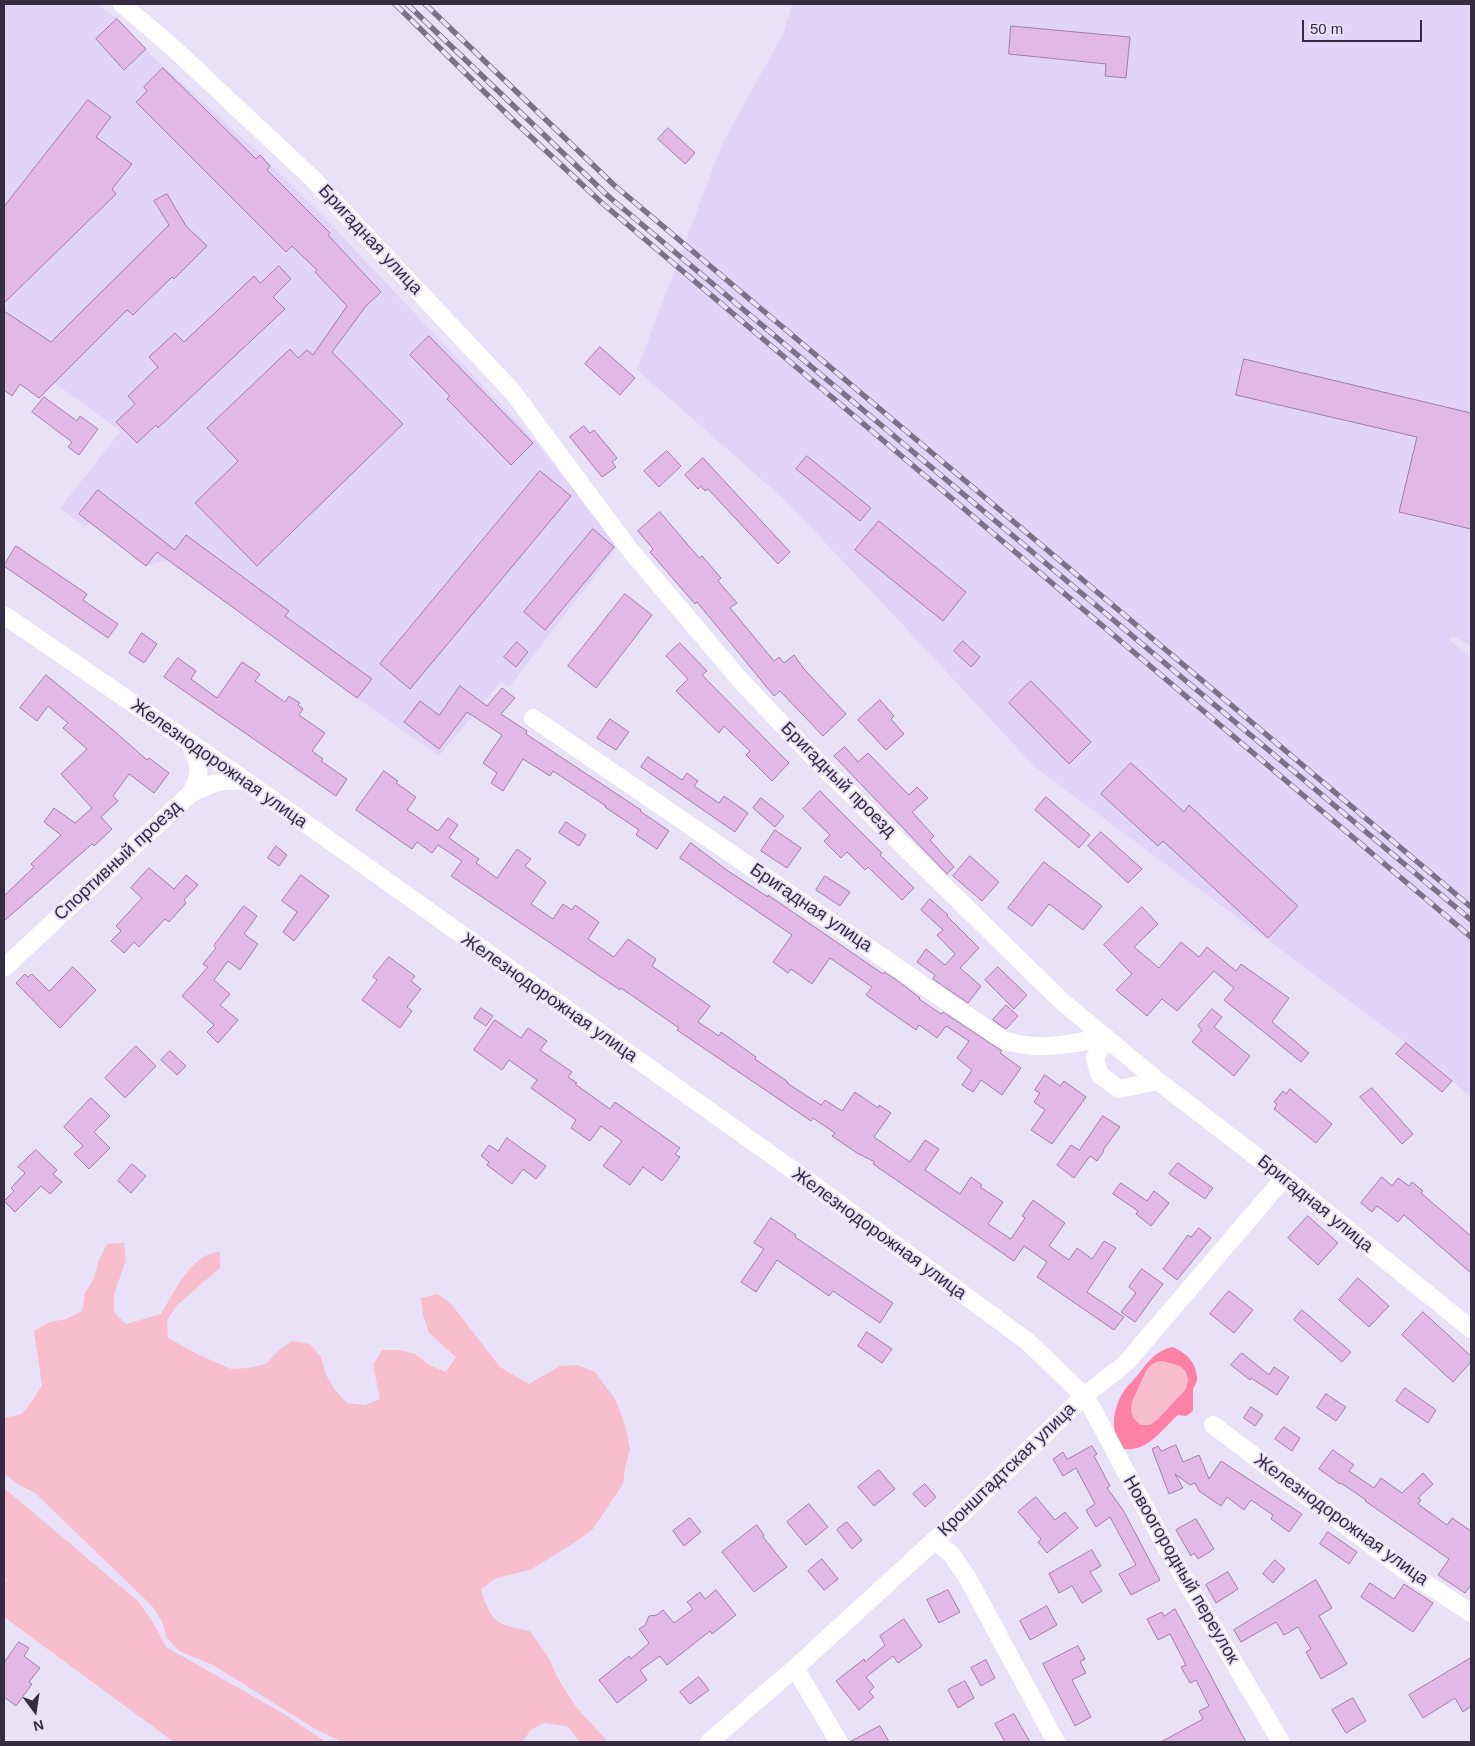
<!DOCTYPE html>
<html>
<head>
<meta charset="utf-8">
<style>
  body { margin:0 }
  #map { position:relative; width:1475px; height:1746px; overflow:hidden; background:#e9e1f8; font-family:Helvetica,sans-serif }
  canvas { display:block }
  .frame { position:absolute; inset:0; border:5px solid #352c42; pointer-events:none }
  .north { position:absolute; left:10px; top:1686px; width:50px; height:50px; -webkit-text-stroke:4px #e9e1f8; paint-order:stroke; rotate:166deg; font-size:14px; font-weight:700; line-height:20px; text-align:center; color:#352c42 }
  .north::after { content:''; display:block; margin:auto; width:18px; height:22px; background:#352c42; clip-path:polygon(50% 0,100% 100%,50% 72%,0 100%) }
  .scale { position:absolute; left:1302px; top:20px; width:120px; height:22px; box-sizing:border-box; border:2px solid #352c42; border-top:0; padding-left:6px; font-size:15px; line-height:18px; white-space:nowrap; color:#352c42; -webkit-text-stroke:4px #e9e1f8; paint-order:stroke }
</style>
</head>
<body>
<div id="map">
<canvas width="1475" height="1746"></canvas>
<div class="frame"></div>
<div class="north">N</div>
<div class="scale">50 m</div>
</div>
<script>
const g = document.querySelector('canvas').getContext('2d');
g.lineJoin = 'round';
function paint(path, color) { g.fillStyle = color; g.fill(path, 'evenodd'); }
function trace(path, color, width, dash) { g.strokeStyle = color; g.lineWidth = width; g.lineCap = dash ? 'butt' : 'round'; g.setLineDash(dash || []); g.stroke(path); }
function write(font, color, halo, rows, align = 'center') {
  g.font = font + ' Helvetica,sans-serif'; g.lineWidth = 4; g.setLineDash([]); g.textBaseline = 'middle'; g.strokeStyle = halo; g.fillStyle = color; for (const [text, x, y, turn = 0] of rows) {
    g.save(); g.translate(x, y); g.rotate((+turn || 0) * Math.PI / 180); g.textAlign = isNaN(turn) ? turn : align; if (halo) g.strokeText(text, 0, 0); g.fillText(text, 0, 0); g.restore();
  }
}
const built = new Path2D(`
  M4 4H98L117 19 150 54 260 154 323 216 534 440 618 546 509 687 501 682 439 756 357 698 168 560 146 566 89 522 85 527 60 508 121 431 60 387 4 352Z
  M792 4H1471V646L1453 636 1450 640 1471 658V1097L1406 1043 1035 767 887 608 786 501 637 370 722 144 784 32Z`);
const green = new Path2D(`
  M124 1243 126 1260 114 1294V1312L126 1324 161 1314C172 1296 186 1266 205 1256 209 1254 215 1253 220 1251V1268L177 1305 167 1320 168 1338 199 1355 231 1369 248 1368 266 1364 278 1351 292 1341 310 1344 321 1357 326 1375 335 1390 347 1403 365 1405 380 1399 373 1365 382 1350H399L415 1354 429 1365 446 1372 456 1357 429 1333 423 1315 421 1298 438 1294 452 1305 500 1367 529 1384 560 1366 577 1365 595 1372 615 1399 622 1416 627 1433 630 1450 625 1468 623 1484 593 1529 577 1541 532 1569 494 1579 481 1590C492 1623 495 1624 530 1631L550 1660 557 1677 576 1707 608 1742H580L567 1726 543 1723 531 1730 522 1742 340 1741 317 1730 213 1665 179 1651 167 1638 162 1621 152 1606 35 1493 19 1485 4 1474V1418L22 1414 33 1400 42 1385 34 1331 50 1322 66 1319 82 1311 85 1293 94 1278 99 1260 107 1244Z
  M1162 1361 1180 1366 1186 1372 1188 1380 1186 1389 1158 1419 1150 1425H1141L1134 1419 1131 1411 1132 1402 1147 1369 1154 1363Z
  M4 1488 138 1601 154 1624 166 1647 286 1715 326 1742H174L4 1617V1583L7 1579 4 1577Z`);
const forest = new Path2D(`
  M1172 1347C1187 1352 1198 1365 1197 1381L1193 1389V1411L1186 1416 1178 1415C1162 1429 1148 1452 1124 1449 1110 1433 1112 1412 1122 1394 1125 1388 1132 1382 1137 1376 1147 1363 1155 1351 1172 1347ZM1162 1361 1180 1366 1186 1372 1188 1380 1186 1389 1158 1419 1150 1425H1141L1134 1419 1131 1411 1132 1402 1147 1369 1154 1363Z`);
const building = new Path2D(`
  M117 19 146 49 124 70 96 39Z
  M1011 26 1130 37 1126 78 1105 76 1106 64 1009 54Z
  M163 68 256 159 260 155 270 166 267 170 330 233 328 235 381 292 366 306 332 352 403 424 257 566 195 503 238 461 207 428 290 349 298 358 307 350 313 355 347 306 315 272 317 270 292 246 286 252 136 102 147 91 144 87Z
  M88 100 111 117 96 137 132 164 112 189 116 194 4 303V207Z
  M668 128 695 153 685 164 658 139Z
  M167 194 186 226 207 246 174 279 172 277 133 315 127 310 39 398 20 384 12 396 4 390V311L51 342 169 225 154 201Z
  M279 266 291 279 273 297 285 309 158 428 156 425 137 443 116 422 135 404 128 396 158 367 149 357 175 333 184 342 254 276 260 283Z
  M429 336 533 443 511 465 447 399 450 396 410 355Z
  M600 347 635 378 620 395 585 364Z
  M1244 359 1471 413V529L1399 512 1417 437 1236 395Z
  M44 397 77 421 80 416 98 429 79 455 68 447 72 442 32 412Z
  M584 426 590 433 594 430 617 458 612 462 616 467 602 477 570 437Z
  M667 451 681 466 659 487 644 471Z
  M807 456 871 508 860 521 796 469Z
  M703 458 790 552 778 564 708 489 705 491 701 486 698 489 685 475Z
  M540 471 571 496 410 689 380 664Z
  M98 490 175 550 186 535 289 611 285 616 372 679 357 698 157 552 146 566 79 514Z
  M660 512 699 558 702 556 721 578 718 581 737 603 730 608 774 661 779 657 784 663 794 655 804 669 846 714 823 736 780 691 774 696 697 602 695 604 650 552 653 549 638 531Z
  M879 521 966 592 943 621 855 550Z
  M593 529 614 547 545 630 524 612Z
  M16 546 87 594 83 600 118 624 108 638 4 566Z
  M625 594 652 615 596 688 568 666Z
  M142 633 157 644 144 663 129 653Z
  M963 641 980 657 971 667 954 651Z
  M517 642 528 652 516 667 504 657Z
  M680 643 707 671 702 675 789 763 772 781 746 755 750 751 724 726 719 733 676 691 688 679 666 656Z
  M178 658 196 671 191 679 217 698 242 662 260 674 255 681 285 702 289 696 300 703 298 705 303 709 299 715 325 733 312 751 323 759 321 761 347 779 336 796 164 677Z
  M46 675 113 730 147 760 149 758 169 773 154 793 129 774 113 796 118 801 101 817 112 829 94 846 92 844 4 921V896L34 867 31 864 61 835 44 822 54 808 75 823 92 808 61 774 87 749 63 728 68 723 48 706 37 721 20 708Z
  M1031 681 1091 742 1069 764 1009 703Z
  M460 686 487 706 502 688 515 698 501 714 527 731 526 734 641 810 640 811 669 831 657 849 636 835 639 830 605 807 606 806 553 771 550 776 523 759 503 791 491 783 497 773 483 763 502 735 467 712 439 749 404 722 420 701 439 715Z
  M880 700 894 716 891 719 904 734 886 750 858 720Z
  M610 719 629 732 616 750 597 738Z
  M845 747 858 762 868 753 909 795 917 787 928 798 912 812 934 836 930 840 954 867 947 874 834 756Z
  M648 757 682 780 687 773 698 781 694 786 719 803 724 796 748 813 735 832 641 767Z
  M1131 763 1184 812 1189 805 1298 906 1268 938 1163 841 1158 846 1101 794Z
  M384 771 398 781 396 783 416 797 407 810 438 831 448 818 458 825 449 838 479 859 476 863 497 878 517 849 531 859 525 866 546 882 531 904 553 919 563 904 572 910 575 905 599 922 588 939 614 957 628 939 656 959 652 966 710 1006 698 1022 719 1036 721 1032 756 1057 755 1059 788 1082 787 1083 821 1105 825 1100 842 1111 855 1092 878 1108 879 1105 891 1113 874 1137 910 1162 925 1140 939 1149 925 1170 960 1194 971 1177 982 1185 980 1187 1003 1202 988 1224 1011 1239 1025 1218 1022 1216 1033 1200 1065 1223 1049 1246 1069 1260 1077 1248 1092 1259 1104 1241 1116 1248 1087 1292 1124 1317 1114 1330 1037 1277 1047 1262 1024 1246 1014 1261 873 1164 875 1162 857 1153 832 1136 835 1133 813 1118 811 1121 677 1030 679 1028 621 988 620 990 451 876 462 861 438 845 432 853 417 842 412 849 356 810Z
  M820 791 882 853 880 855 914 888 902 900 868 867 865 870 847 852 841 858 824 841 830 835 803 809Z
  M1046 797 1090 835 1079 848 1035 810Z
  M761 798 784 816 775 827 753 808Z
  M566 822 586 835 579 846 559 833Z
  M775 830 801 848 787 868 761 851Z
  M1101 832 1142 869 1128 883 1088 846Z
  M691 843 728 871 768 897V895L883 974 884 972 895 979 920 998 919 999 941 1014 943 1012 1002 1051 1000 1053 1021 1068 1002 1095 981 1080 973 1092 962 1085 972 1070 957 1058 969 1041 946 1026 937 1038 919 1025 916 1030 866 995 872 987 830 958 812 984 791 969 788 973 773 962 792 935 680 858Z
  M276 846 287 855 279 866 268 858Z
  M970 856 999 882 982 901 953 876Z
  M1044 862 1102 906 1083 930 1049 904 1032 926 1008 908Z
  M149 868 174 889 186 875 198 885 184 900 186 903 169 922 165 919 139 947 134 942 124 953 111 941 121 931 116 926 142 898 131 888Z
  M301 875 329 896 294 941 283 932 297 912 282 901Z
  M825 876 850 892 840 906 816 890Z
  M930 899 948 915 947 916 979 948 960 968 981 986 968 1003 933 979 935 975 917 962 926 949 945 965 955 954 937 935 943 930 921 910Z
  M244 906 257 916 244 934 258 944 240 970 228 961 214 980 230 994 220 1005 238 1020 218 1043 207 1032 214 1025 182 996 208 967 203 964 216 948 214 946Z
  M1142 907 1158 924 1134 947 1159 968 1181 942 1199 957 1207 947 1236 971 1241 964 1289 998 1272 1022 1309 1053 1301 1062 1224 1000 1234 988 1214 971 1177 1011 1162 999 1147 1016 1116 990 1132 974 1104 945Z
  M389 957 415 976 411 981 421 989 407 1007 412 1011 400 1028 362 1000 377 980 373 977Z
  M73 967 96 990 60 1028 16 983 25 974 28 977 32 974 49 991Z
  M998 967 1027 995 1014 1009 985 980Z
  M1006 1005 1018 1016 1006 1029 993 1020Z
  M481 1008 493 1016 486 1026 474 1018Z
  M1212 1009 1222 1017 1214 1027 1250 1056 1234 1076 1192 1042 1202 1030 1198 1026Z
  M495 1020 521 1038 528 1028 547 1041 540 1050 572 1072 568 1077 577 1083 575 1084 610 1109 615 1102 680 1148 675 1154 680 1157 662 1181 643 1167 630 1185 603 1166 622 1141 601 1126 590 1141 571 1128 576 1120 531 1088 537 1080 509 1060 502 1070 474 1050Z
  M1406 1043 1452 1081 1442 1092 1396 1054Z
  M136 1046 156 1066 125 1098 105 1078Z
  M170 1051 186 1066 177 1075 161 1060Z
  M1045 1075 1060 1086 1064 1081 1086 1097 1052 1144 1031 1130 1045 1110 1034 1102 1040 1093 1035 1090Z
  M1372 1088 1413 1134 1402 1144 1360 1097Z
  M1290 1089 1332 1124 1316 1143 1274 1109 1277 1104 1274 1102 1283 1091 1286 1094Z
  M91 1098 110 1116 94 1132 110 1148 89 1169 74 1154 83 1146 64 1127Z
  M1103 1116 1120 1127 1103 1150 1104 1151 1097 1161 1090 1156 1074 1178 1057 1165 1071 1145 1079 1150Z
  M507 1138 546 1166 536 1179 523 1169 512 1184 487 1165 489 1162 481 1156 489 1145 498 1151Z
  M36 1150 57 1170 53 1174 62 1182 50 1194 41 1186 15 1212 4 1201 14 1191 11 1188 25 1173 18 1167Z
  M1178 1163 1213 1188 1205 1199 1169 1174Z
  M132 1164 146 1176 131 1193 118 1181Z
  M1382 1177 1392 1186 1398 1178 1409 1186 1412 1182 1423 1191 1421 1193 1471 1236V1273L1404 1215 1398 1222 1377 1206 1372 1212 1361 1203Z
  M1121 1183 1147 1201 1154 1191 1169 1203 1151 1226 1136 1214 1138 1211 1113 1194Z
  M1308 1216 1338 1243 1318 1265 1288 1238Z
  M771 1218 796 1235 795 1237 893 1303 880 1323 833 1291 829 1296 777 1260 756 1292 741 1282 764 1249 754 1243Z
  M1199 1228 1211 1238 1177 1280 1163 1269 1188 1235 1191 1237Z
  M1142 1269 1163 1284 1135 1322 1121 1312 1136 1293 1129 1287Z
  M1358 1278 1389 1306 1369 1327 1339 1300Z
  M1229 1291 1253 1310 1234 1333 1210 1314Z
  M1302 1310 1351 1352 1342 1362 1294 1320Z
  M1423 1312 1471 1356V1362L1453 1382 1402 1335Z
  M867 1332 892 1349 882 1363 858 1346Z
  M1242 1353 1269 1375 1274 1367 1289 1377 1277 1395 1251 1378 1250 1380 1231 1365Z
  M1405 1388 1436 1410 1428 1423 1396 1401Z
  M1326 1394 1346 1407 1336 1421 1317 1408Z
  M1251 1407 1263 1415 1255 1426 1244 1418Z
  M1284 1427 1300 1438 1292 1451 1275 1439Z
  M1176 1445 1183 1462 1199 1455 1209 1479 1221 1461 1302 1514 1289 1532 1271 1519 1273 1515 1251 1500 1244 1510 1227 1497 1221 1506 1199 1491 1195 1483 1190 1485 1175 1474 1183 1488 1169 1494 1152 1449 1158 1446 1161 1451Z
  M1092 1446 1097 1454 1094 1456 1110 1486 1107 1488 1123 1510 1160 1580 1131 1595 1119 1574 1136 1565 1110 1517 1096 1527 1086 1510 1095 1504 1076 1468 1063 1476 1053 1459 1063 1452 1067 1459Z
  M1333 1450 1354 1465 1349 1471 1374 1488 1381 1478 1402 1493 1423 1473 1433 1484 1418 1498 1421 1500 1418 1504 1447 1525 1452 1518 1471 1531V1585L1465 1593 1438 1575 1449 1559 1365 1501 1366 1500 1341 1483 1340 1484 1319 1469Z
  M879 1470 895 1489 874 1506 858 1487Z
  M925 1484 936 1497 925 1507 913 1494Z
  M1036 1497 1055 1520 1065 1512 1078 1528 1047 1553 1038 1542 1041 1539 1018 1512Z
  M809 1504 828 1527 806 1545 787 1522Z
  M690 1518 701 1532 684 1546 673 1531Z
  M1196 1519 1214 1549 1198 1559 1194 1553 1191 1556 1176 1530Z
  M847 1522 862 1540 852 1549 837 1530Z
  M757 1525 764 1535 763 1537 787 1567 754 1592 722 1552Z
  M1328 1532 1357 1552 1349 1564 1320 1544Z
  M1092 1550 1101 1566 1090 1572 1102 1591 1082 1603 1072 1586 1059 1593 1049 1574Z
  M822 1559 838 1579 824 1590 808 1571Z
  M1275 1560 1285 1569 1273 1583 1263 1574Z
  M1228 1572 1238 1589 1216 1603 1206 1585Z
  M1316 1580 1332 1608 1319 1616 1347 1664 1321 1679 1306 1652 1311 1649 1298 1627 1284 1635 1276 1622 1241 1642 1234 1630Z
  M1370 1583 1394 1599 1404 1584 1433 1603 1413 1632 1361 1597Z
  M716 1590 736 1615 712 1634 710 1631 667 1665 660 1656 640 1670 647 1680 617 1703 599 1680 629 1656 631 1659 649 1643 639 1629 645 1625 649 1616 657 1615 663 1610 674 1623 693 1609 687 1602 700 1592 705 1599Z
  M948 1590 960 1612 939 1623 927 1600Z
  M1047 1606 1057 1625 1030 1640 1020 1621Z
  M1175 1609 1196 1648 1246 1742H1161L1203 1719 1199 1711 1209 1706 1196 1680 1190 1683 1181 1667 1186 1665 1170 1634 1158 1640 1147 1619 1162 1612 1164 1616Z
  M904 1619 922 1646 898 1663 893 1656 866 1677 874 1687 869 1692 874 1697 859 1710 836 1681 864 1659 865 1662 885 1645 880 1636Z
  M19 1642 29 1648 24 1656 40 1668 29 1682 32 1684 16 1706 4 1697V1663Z
  M1078 1646 1085 1659 1080 1662 1086 1673 1072 1680 1091 1717 1075 1726 1043 1664Z
  M1471 1658V1706L1463 1712 1455 1698 1423 1718 1409 1695Z
  M986 1660 995 1678 981 1686 971 1668Z
  M699 1677 709 1690 690 1704 680 1692Z
  M965 1681 974 1698 958 1708 948 1690Z
  M1353 1698 1366 1721 1346 1733 1332 1710Z
  M1014 1714 1030 1742H1005L995 1724Z
  M880 1726 889 1742H850Z`);
const minor = new Path2D(`
  M122 4 171 46 311 177 512 391 630 550 741 681 817 761 1043 983 1064 1003 1158 1081 1284 1178 1471 1329
  M4 615 246 781 804 1178 1027 1341 1084 1396 1093 1410 1167 1549 1281 1742
  M533 718 1003 1040C1038 1052 1071 1044 1106 1037
  M189 742C200 763 203 774 190 794
  M4 968 190 794C213 783 220 779 246 781
  M1106 1037 1095 1058 1099 1074 1119 1089 1158 1081
  M1213 1425 1402 1568 1471 1613
  M935 1540 952 1555 967 1577 1056 1742
  M795 1668 839 1742
  M709 1742 795 1668 935 1540 1084 1396 1126 1363 1284 1178`);
const rail = new Path2D(`
  M395 4 516 123 602 203 1471 937
  M407 4 608 196 1471 920
  M425 4 614 185 1471 907`);
const streetNames = [
  ["Бригадная улица",370,240,47],
  ["Железнодорожная улица",219,764,35],
  ["Бригадный проезд",838,780,45],
  ["Спортивный проезд",118,861,-43],
  ["Бригадная улица",811,908,34],
  ["Железнодорожная улица",549,998,35],
  ["Бригадная улица",1315,1204,39],
  ["Железнодорожная улица",879,1234,36],
  ["Кронштадтская улица",1007,1470,-44],
  ["Железнодорожная улица",1341,1520,36],
  ["Новоогородный переулок",1181,1570,60]
];
paint(built, '#e2d4f9');
paint(green, '#f8becd');
paint(forest, '#fd80a6');
paint(building, '#e1b8e6');
trace(building, '#a47da9', 1);
trace(minor, '#fff', 18);
trace(rail, '#7b7289', 5.5);
trace(rail, '#e9e1f8', 4, [11]);
write('18px', '#352c42', '#e9e1f8', streetNames);
</script>
</body>
</html>
